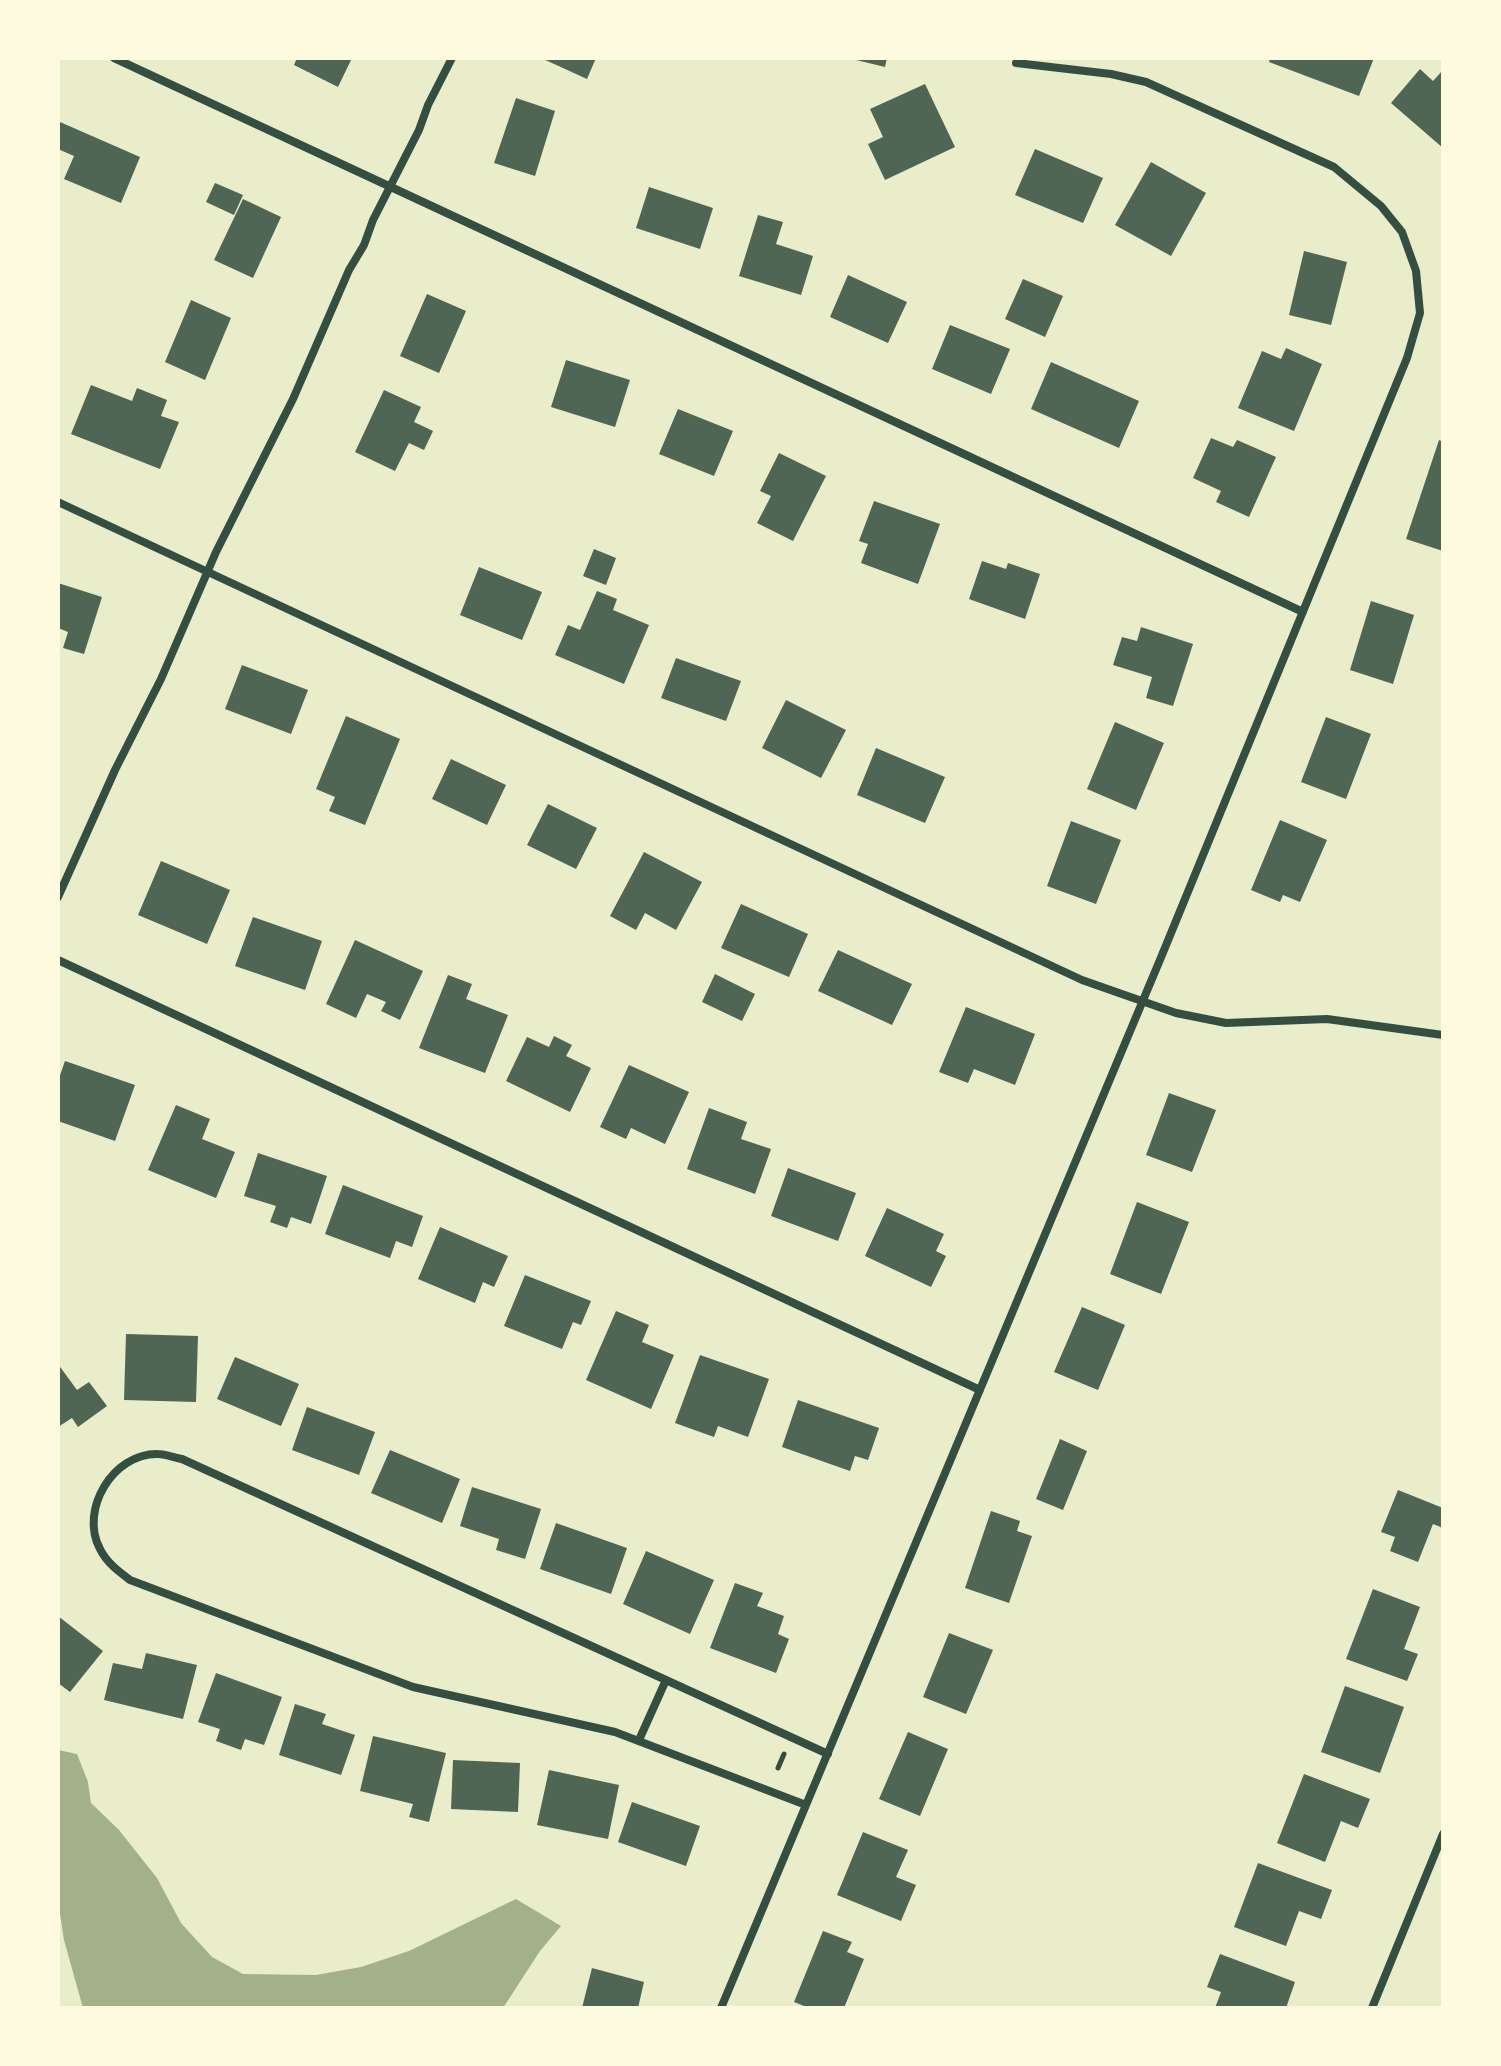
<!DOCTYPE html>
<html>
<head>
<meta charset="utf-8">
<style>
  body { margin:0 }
  #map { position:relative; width:1501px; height:2066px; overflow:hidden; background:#e9edc9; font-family:"Archivo Narrow",sans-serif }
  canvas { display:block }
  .frame { position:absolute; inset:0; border:60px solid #fefae0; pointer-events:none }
</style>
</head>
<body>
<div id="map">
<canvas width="1501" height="2066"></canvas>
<div class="frame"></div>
</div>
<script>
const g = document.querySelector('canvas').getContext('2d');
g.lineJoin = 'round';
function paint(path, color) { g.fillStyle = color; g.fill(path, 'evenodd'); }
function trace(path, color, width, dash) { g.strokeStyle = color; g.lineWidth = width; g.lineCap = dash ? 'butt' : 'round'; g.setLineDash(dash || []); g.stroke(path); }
const water = new Path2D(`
  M58 1750 77 1754 88 1782 91 1803 119 1830 157 1878 181 1923 212 1957 243 1974 316 1975 361 1967 409 1951 516 1899 561 1926 540 1951 503 2008H83L64 1940 58 1901Z`);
const building = new Path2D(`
  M297 58H352L338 87 294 65Z
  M541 58H596L587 79Z
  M848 58H887L885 67Z
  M1270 58H1374L1359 96 1269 62Z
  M1420 69 1433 81 1443 70V148L1391 103Z
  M925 84 955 147 885 180 868 144 883 137 870 109Z
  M516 98 555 111 535 176 494 163Z
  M60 122 140 157 121 203 64 179 74 156 58 149Z
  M1035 149 1103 178 1083 223 1015 195Z
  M1151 162 1206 193 1171 256 1115 225Z
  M215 183 243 195 234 215 206 202Z
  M649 187 713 208 700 249 636 228Z
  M243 199 281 217 253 278 214 260Z
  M758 215 783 222 776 244 813 256 801 295 739 276Z
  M1304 251 1347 262 1331 325 1289 315Z
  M848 275 907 302 888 343 830 317Z
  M1023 279 1063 296 1045 337 1005 319Z
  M427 294 466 311 439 373 400 356Z
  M191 300 231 318 205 380 165 362Z
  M950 325 1010 349 991 394 932 369Z
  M1286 348 1322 364 1294 431 1238 408 1262 351 1281 359Z
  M566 360 630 380 615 427 551 407Z
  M1051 362 1139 401 1119 448 1031 409Z
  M91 385 132 401 137 388 167 400 161 416 179 422 160 469 71 434Z
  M384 390 421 407 414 422 433 431 424 450 409 443 395 471 355 452Z
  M678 409 733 431 714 476 659 454Z
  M1211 438 1233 447 1237 440 1276 457 1249 517 1216 502 1221 491 1193 478Z
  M1439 440 1443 442V551L1406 539Z
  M779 453 826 476 793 541 757 523 771 496 760 491Z
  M874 501 940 524 918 584 861 563 868 544 859 541Z
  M594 549 616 558 606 585 583 576Z
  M982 561 1006 569 1008 563 1040 574 1025 619 969 599Z
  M479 567 542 592 522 640 460 615Z
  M58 583 102 597 84 654 63 648 68 632 58 628Z
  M597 591 617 599 613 610 649 625 624 684 555 655 568 625 580 630Z
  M1371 601 1414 615 1393 684 1350 670Z
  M1141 627 1193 644 1173 706 1146 698 1152 677 1113 665 1122 637 1137 641Z
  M676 658 741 681 726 721 661 698Z
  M242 665 308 690 291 734 225 709Z
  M786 700 846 730 821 778 762 748Z
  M346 716 400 739 365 825 329 811 335 797 316 789Z
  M1326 717 1371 734 1346 799 1301 782Z
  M1115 722 1164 743 1136 810 1087 789Z
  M876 748 945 777 925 823 857 795Z
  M451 759 506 785 487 825 432 799Z
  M548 804 597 828 576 869 527 845Z
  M1280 820 1327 840 1300 902 1283 895 1280 902 1251 890Z
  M1071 821 1121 840 1096 904 1047 886Z
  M644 852 702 882 676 930 645 913 636 930 610 916Z
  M161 861 230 890 207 944 138 915Z
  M741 904 808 934 789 977 721 948Z
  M253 917 322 941 305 990 235 966Z
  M355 940 423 971 400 1020 381 1011 386 1002 367 994 356 1018 326 1004Z
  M838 950 912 984 892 1025 818 991Z
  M715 974 755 994 742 1021 702 1002Z
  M448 975 472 984 466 999 508 1015 485 1073 419 1048Z
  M966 1007 1035 1034 1015 1085 974 1069 968 1083 939 1072Z
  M554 1036 572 1045 566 1056 591 1068 570 1112 506 1081 527 1037 549 1047Z
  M65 1061 135 1085 115 1141 58 1121V1081Z
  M629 1065 689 1092 665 1144 631 1128 626 1139 600 1127Z
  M1169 1093 1216 1110 1192 1172 1146 1155Z
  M176 1105 210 1119 202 1139 235 1152 216 1198 148 1170Z
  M709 1108 747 1122 741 1139 771 1149 755 1194 687 1169Z
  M258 1153 327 1176 311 1224 291 1217 287 1228 270 1222 276 1206 244 1196Z
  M788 1168 856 1193 838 1241 771 1216Z
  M343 1185 423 1216 412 1247 396 1241 390 1258 325 1234Z
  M1137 1202 1189 1222 1161 1294 1110 1274Z
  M887 1208 944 1234 936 1251 946 1256 931 1287 865 1256Z
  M440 1227 508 1256 494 1287 483 1282 475 1303 418 1279Z
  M525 1275 591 1301 581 1325 573 1322 562 1349 504 1326Z
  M1082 1307 1125 1325 1098 1390 1054 1372Z
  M616 1311 649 1325 642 1342 674 1355 651 1409 586 1380Z
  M126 1334 198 1336 196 1402 124 1400Z
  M700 1355 769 1379 748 1437 718 1426 714 1437 675 1423Z
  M235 1357 299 1384 281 1426 217 1399Z
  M58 1364 77 1390 89 1382 107 1406 78 1427 72 1418 58 1427Z
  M798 1400 879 1428 868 1460 855 1456 850 1471 782 1447Z
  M307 1407 375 1432 359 1475 292 1450Z
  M1060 1439 1087 1451 1063 1510 1036 1499Z
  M390 1450 460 1479 442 1523 371 1493Z
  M472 1487 541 1509 525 1559 496 1550 499 1539 460 1526Z
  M1398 1490 1443 1508V1528L1433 1524 1418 1562 1390 1551 1395 1537 1381 1532Z
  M991 1511 1020 1521 1017 1531 1032 1536 1009 1603 965 1588Z
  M556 1523 627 1548 611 1594 540 1569Z
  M646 1551 714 1580 690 1634 623 1604Z
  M735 1583 763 1593 757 1606 784 1616 778 1634 789 1639 776 1673 710 1648Z
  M1373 1589 1420 1607 1404 1649 1418 1654 1407 1681 1346 1659Z
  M58 1616 103 1651 70 1692 58 1683Z
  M949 1633 993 1650 966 1714 923 1697Z
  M146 1653 197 1665 183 1719 104 1700 113 1663 142 1669Z
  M216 1673 282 1697 264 1745 245 1739 241 1750 216 1741 220 1729 198 1722Z
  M1345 1686 1404 1707 1380 1773 1321 1752Z
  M295 1704 326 1714 322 1724 355 1735 341 1775 279 1755Z
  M908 1732 948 1749 920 1816 879 1799Z
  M373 1736 446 1753 429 1822 409 1817 413 1804 360 1791Z
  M453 1760 520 1763 518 1812 451 1809Z
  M549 1770 619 1785 608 1839 537 1825Z
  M1304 1774 1370 1799 1358 1828 1341 1821 1325 1862 1277 1843Z
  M632 1802 700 1826 686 1866 618 1842Z
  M863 1832 908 1850 896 1877 916 1885 901 1921 837 1895Z
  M1258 1863 1332 1890 1321 1919 1299 1911 1286 1946 1234 1927Z
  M823 1931 852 1942 847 1952 864 1959 844 2008H809L794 2002Z
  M1220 1954 1295 1982 1286 2008H1215L1221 1992 1207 1987Z
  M592 1968 644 1982 638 2008H582Z`);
const path = new Path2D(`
  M778 1768 784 1754`);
const minor = new Path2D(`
  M114 58 1303 612
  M58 502 1082 980 1176 1013 1226 1023 1327 1019 1443 1035
  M58 897 115 770 161 679 216 552 293 399 349 270 364 245 373 220 419 130 428 105 452 58
  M58 960 980 1390
  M639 1740 666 1680
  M806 1805 615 1732 413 1687 130 1580C118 1571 107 1563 100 1549 79 1510 113 1453 158 1454 166 1454 175 1458 182 1459L828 1754
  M721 2008 1162 955 1407 358 1420 313 1416 271 1402 232 1381 206 1334 167 1146 82 1111 74 1016 63
  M1372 2008 1443 1834`);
paint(water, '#a3b18a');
paint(building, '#4f6655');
trace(path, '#344e41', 5);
trace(minor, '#344e41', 8);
</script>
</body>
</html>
